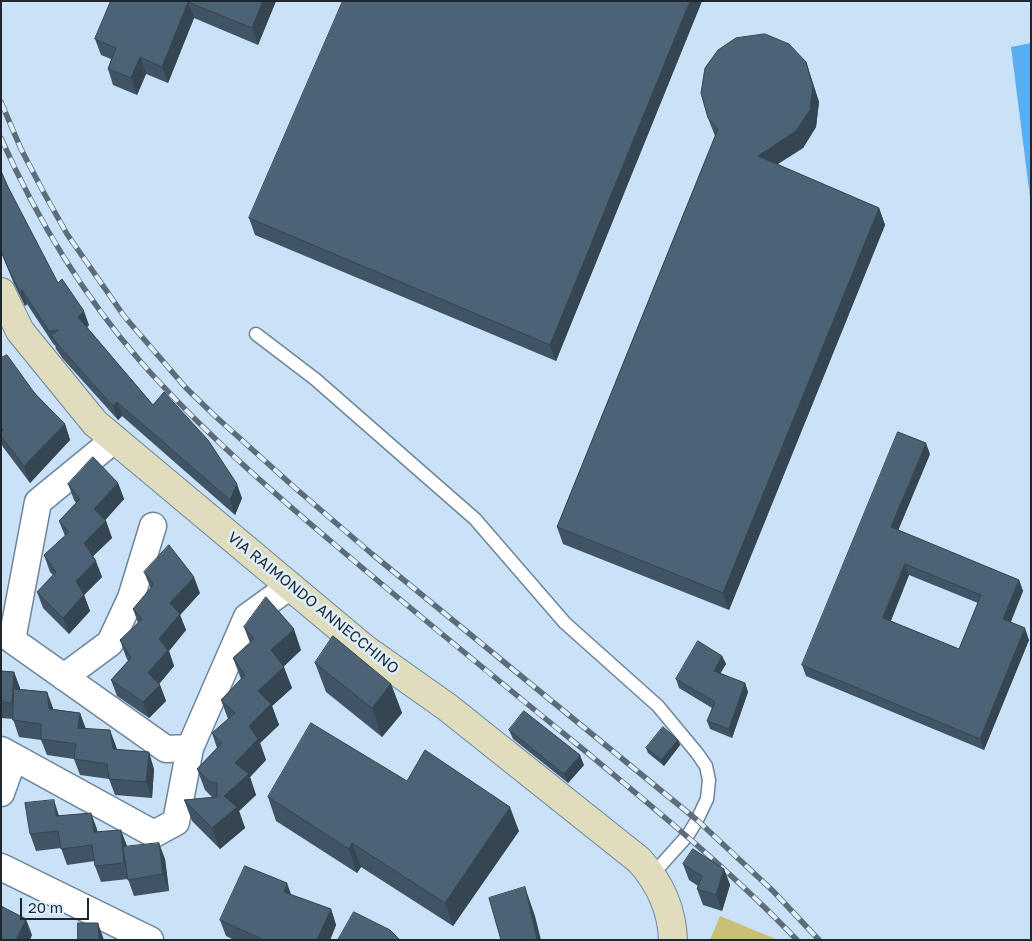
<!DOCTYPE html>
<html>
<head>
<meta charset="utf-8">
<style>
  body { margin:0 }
  #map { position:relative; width:1032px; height:941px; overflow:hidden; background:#c9e2f8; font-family:"Golos Text",sans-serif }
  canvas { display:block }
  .frame { position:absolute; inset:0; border:2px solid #1e272f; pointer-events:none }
  .scale { position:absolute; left:20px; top:898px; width:69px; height:22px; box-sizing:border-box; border:2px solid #1e272f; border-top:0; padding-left:6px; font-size:15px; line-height:18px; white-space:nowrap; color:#1e272f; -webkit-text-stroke:4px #dfeefb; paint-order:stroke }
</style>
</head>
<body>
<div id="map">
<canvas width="1032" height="941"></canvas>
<div class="frame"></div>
<div class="scale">20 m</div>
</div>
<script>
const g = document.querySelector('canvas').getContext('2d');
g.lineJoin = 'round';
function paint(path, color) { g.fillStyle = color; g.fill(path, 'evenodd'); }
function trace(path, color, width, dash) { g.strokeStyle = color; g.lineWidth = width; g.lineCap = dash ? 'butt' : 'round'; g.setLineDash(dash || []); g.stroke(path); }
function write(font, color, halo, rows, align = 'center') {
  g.font = font + ' "Golos Text",sans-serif'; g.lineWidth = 5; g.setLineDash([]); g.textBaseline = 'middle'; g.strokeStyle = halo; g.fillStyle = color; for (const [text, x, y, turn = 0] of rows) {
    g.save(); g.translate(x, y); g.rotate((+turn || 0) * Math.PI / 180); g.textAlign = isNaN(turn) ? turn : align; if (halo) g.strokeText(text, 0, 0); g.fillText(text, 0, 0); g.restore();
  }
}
const green = new Path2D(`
  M720 916 778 940H710Z`);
const water = new Path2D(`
  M1031 43V205L1011 47Z`);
const lane = new Path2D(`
  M256 334 315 379 475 519 565 623 658 706 697 753 706 766 709 780 707 799 697 820 688 835 652 875`);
const street = new Path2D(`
  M115 439 38 502 12 640 166 749 190 748 247 617 290 586
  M64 677 110 643 131 598 153 526
  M1 750 154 834 176 822 190 748
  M1 793 14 757
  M1 867 150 940`);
const secondary = new Path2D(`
  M1 292 20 331 95 423 365 649 447 707 639 860C660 883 672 908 673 940`);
const rail = new Path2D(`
  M1 102 21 149 44 193 67 234 124 316 186 388 215 416 294 487 372 554 697 820 773 891 819 940
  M1 138C36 217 83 295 140 361 201 430 270 490 340 549 419 616 499 681 579 746 654 808 729 869 797 940`);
const wall = new Path2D(`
  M111 1H276L258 45 194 18 168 83 146 74 137 95 113 85 108 69 111 59 101 55 95 39Z
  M702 1 556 361 255 235 249 218Z
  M806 62 819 102 816 127 803 148 777 164 879 208 885 225 729 610 563 544 557 527 715 136 708 118Z
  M1 171 8 187 58 283 89 325 87 327 153 405 242 498 235 515 122 416 118 420 63 359 56 349 55 345H54L27 304 25 306 14 284 1 252Z
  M1 358 65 424 70 440 30 483 3 447 1 442Z
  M930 454 898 530 1019 580 1023 591 1011 622 1029 640 984 750 806 676 802 665ZM909 575 978 603 959 649 891 621Z
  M118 483 124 499 105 520 106 521 112 538 93 556 102 577 84 595 90 611 69 634 43 608 37 592 53 575 50 572 44 555 65 536 59 521 76 503 74 500 68 484Z
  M144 572 200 593 180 615 186 630 169 651 174 666 159 684 160 685 166 701 149 718 117 696 111 680 128 661 126 657 120 640 138 623 133 609 151 589Z
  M244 627 301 650 283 667 292 688 272 706 279 725 260 743 266 760 250 777 256 795 239 811 245 828 220 849 192 821 184 800 212 797 205 790 197 769 217 748 212 733 228 719 221 700 241 679 233 658 250 643Z
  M722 656 726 664 720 673 745 683 748 692 732 738 710 729 707 721 712 708 679 688 676 679Z
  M315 663 391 684 402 713 382 737 326 692Z
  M1 671 14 672 20 689 47 692 53 709 80 713 85 728 116 746 117 750 154 769 152 798 115 795 109 779 80 775 74 759 47 755 41 740 19 737 13 719 1 718Z
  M509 730 584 765 568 783 513 739Z
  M678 740 680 745 664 766 648 753 646 748Z
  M407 781 519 831 453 926 361 867 357 873 276 821 268 797Z
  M59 816 97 829V832L127 847 165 859 169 891 134 896 128 879 101 882 95 866V861L67 865 61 848 36 851 30 834Z
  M683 864 724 869 730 885 722 911 703 905 697 889 698 886 689 880Z
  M292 895 331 909 336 925 330 940H234L226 936 220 920Z`);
const shadedWall = new Path2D(`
  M263 1H276L258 45 252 28Z
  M690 1H702L556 361 550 345Z
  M188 2 194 18 168 83 162 67Z
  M140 57 146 74 137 95 131 78Z
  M806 62 819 102 816 127 803 148 764 173 758 156Z
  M879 208 885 225 729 610 723 593Z
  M22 290 27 304 25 306 20 292Z
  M84 311 89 325 83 331 78 317Z
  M117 402 122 416 118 420 113 406Z
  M65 424 70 440 30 483 24 466Z
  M926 443 930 454 895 538 891 527Z
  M118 483 124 499 100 526 94 509Z
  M237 484 242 498 235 515 230 500Z
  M106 521 112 538 90 559 84 543Z
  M96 561 102 577 84 595 90 611 69 634 63 618 76 581Z
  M905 564 909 575 887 629 883 618Z
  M194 577 200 593 180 615 186 630 169 651 174 666 154 690 148 673 170 603Z
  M1019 580 1023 591 1007 630 1003 619Z
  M1025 628 1029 640 984 750 980 739Z
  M294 629 301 650 279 671 271 650Z
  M722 656 726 664 717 679 714 671Z
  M284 667 292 688 272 706 279 725 260 743 266 760 250 777 256 795 239 811 245 828 220 849 212 828 249 726 258 691Z
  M14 672 20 688 18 719 12 703Z
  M745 683 748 692 732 738 729 729Z
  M391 684 402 713 382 737 372 708Z
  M160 685 166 701 149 718 143 702Z
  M47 692 53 708 55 725 49 709Z
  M80 713 86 729 78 728Z
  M110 730 116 746 119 766 113 749Z
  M678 740 680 745 664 766 661 760Z
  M149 752 154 769 152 798 146 782Z
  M580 755 584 765 568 783 564 774Z
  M54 800 59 816H56Z
  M510 807 519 831 453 926 445 903Z
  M91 813 97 829 99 848 94 832Z
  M121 830 127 846 130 879 124 863Z
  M159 843 165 859 169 891 163 874Z
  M352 843 361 867 357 873 349 849Z
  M724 869 730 885 722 911 716 895Z
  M287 883 293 900 284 892Z
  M525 887 535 916 541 940H537Z
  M331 909 336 925 330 940H317Z
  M26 919 32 935 30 940H16Z
  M98 923 104 940H99Z`);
const building = new Path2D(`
  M111 1H263L252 28 188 2 162 67 140 57 131 78 108 69 116 48 95 39Z
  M343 1H690L550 345 249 218Z
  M765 34 789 44 806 62 813 86 810 110 796 131 758 156 879 208 723 593 557 527 718 129 708 118 701 93 705 68 718 50 736 38Z
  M1 171 8 187 58 283 62 279 84 311 78 317 153 405 164 392 208 440 237 484 230 500 117 402 113 406 58 345 51 335 59 330 49 331 22 290 20 292 9 270 1 251Z
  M7 355 36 395 65 424 24 466 1 436V431L3 430 1 428V358Z
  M898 432 926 443 891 527 1019 580 1003 619 1025 628 980 739 802 665ZM905 564 981 595 959 649 883 618Z
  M93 457 118 483 94 509 106 521 84 543 96 561 76 581 84 595 63 618 37 592 56 572 44 555 69 532 59 521 80 499 68 484Z
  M169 545 194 577 170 603 180 614 159 639 168 650 148 673 160 685 143 702 111 680 131 658 120 640 142 619 133 609 154 584 144 572Z
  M266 597 294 629 271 650 284 667 258 691 271 704 249 726 258 739 235 763 249 774 224 796 237 807 212 828 184 800 217 797V783L210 782 197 769 222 743 212 733 235 713 221 700 245 675 233 658 254 639 244 627Z
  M333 636 391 684 372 708 315 663Z
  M698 641 722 656 714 671 745 683 729 729 707 721 715 702 676 679Z
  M1 671 14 672 12 703 1 702Z
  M14 689 47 692 49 709 80 713 78 728 110 730 113 749 149 752 146 782 109 779 107 764 74 759 76 744 41 739V724L13 720Z
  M524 711 580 755 564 774 509 730Z
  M311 723 407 781 425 750 510 807 445 903 352 843 349 849 268 797Z
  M663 727 678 740 661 760 646 748Z
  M54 800 56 816 91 813 94 832 121 830 124 863 95 866 92 845 61 849 58 831 30 834 25 803Z
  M159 843 163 874 128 880 123 847Z
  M693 849 724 869 716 895 697 889 702 876 683 864Z
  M245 866 287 883 284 892 331 909 317 940H264L220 920Z
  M525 887 537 940H501L489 898Z
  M1 906 26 919 16 940H1Z
  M354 912 390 930 400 940H338Z
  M78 923H98L99 940H78Z`);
const streetNames = [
  ["VIA RAIMONDO ANNECCHINO",313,603,39]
];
paint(green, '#c9c075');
paint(water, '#5aadf1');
trace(lane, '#6e8499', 15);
trace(street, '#6e8499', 29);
trace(secondary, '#6e8499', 30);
trace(lane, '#fff', 12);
trace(street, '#fff', 26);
trace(secondary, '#e0dcbe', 28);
trace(rail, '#5d6c79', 5.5);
trace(rail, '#dfeefb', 4, [11]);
paint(wall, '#415465');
paint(shadedWall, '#354552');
paint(building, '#4c6275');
trace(building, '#354552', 1);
write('15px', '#1e272f', '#dfeefb', streetNames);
</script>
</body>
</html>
